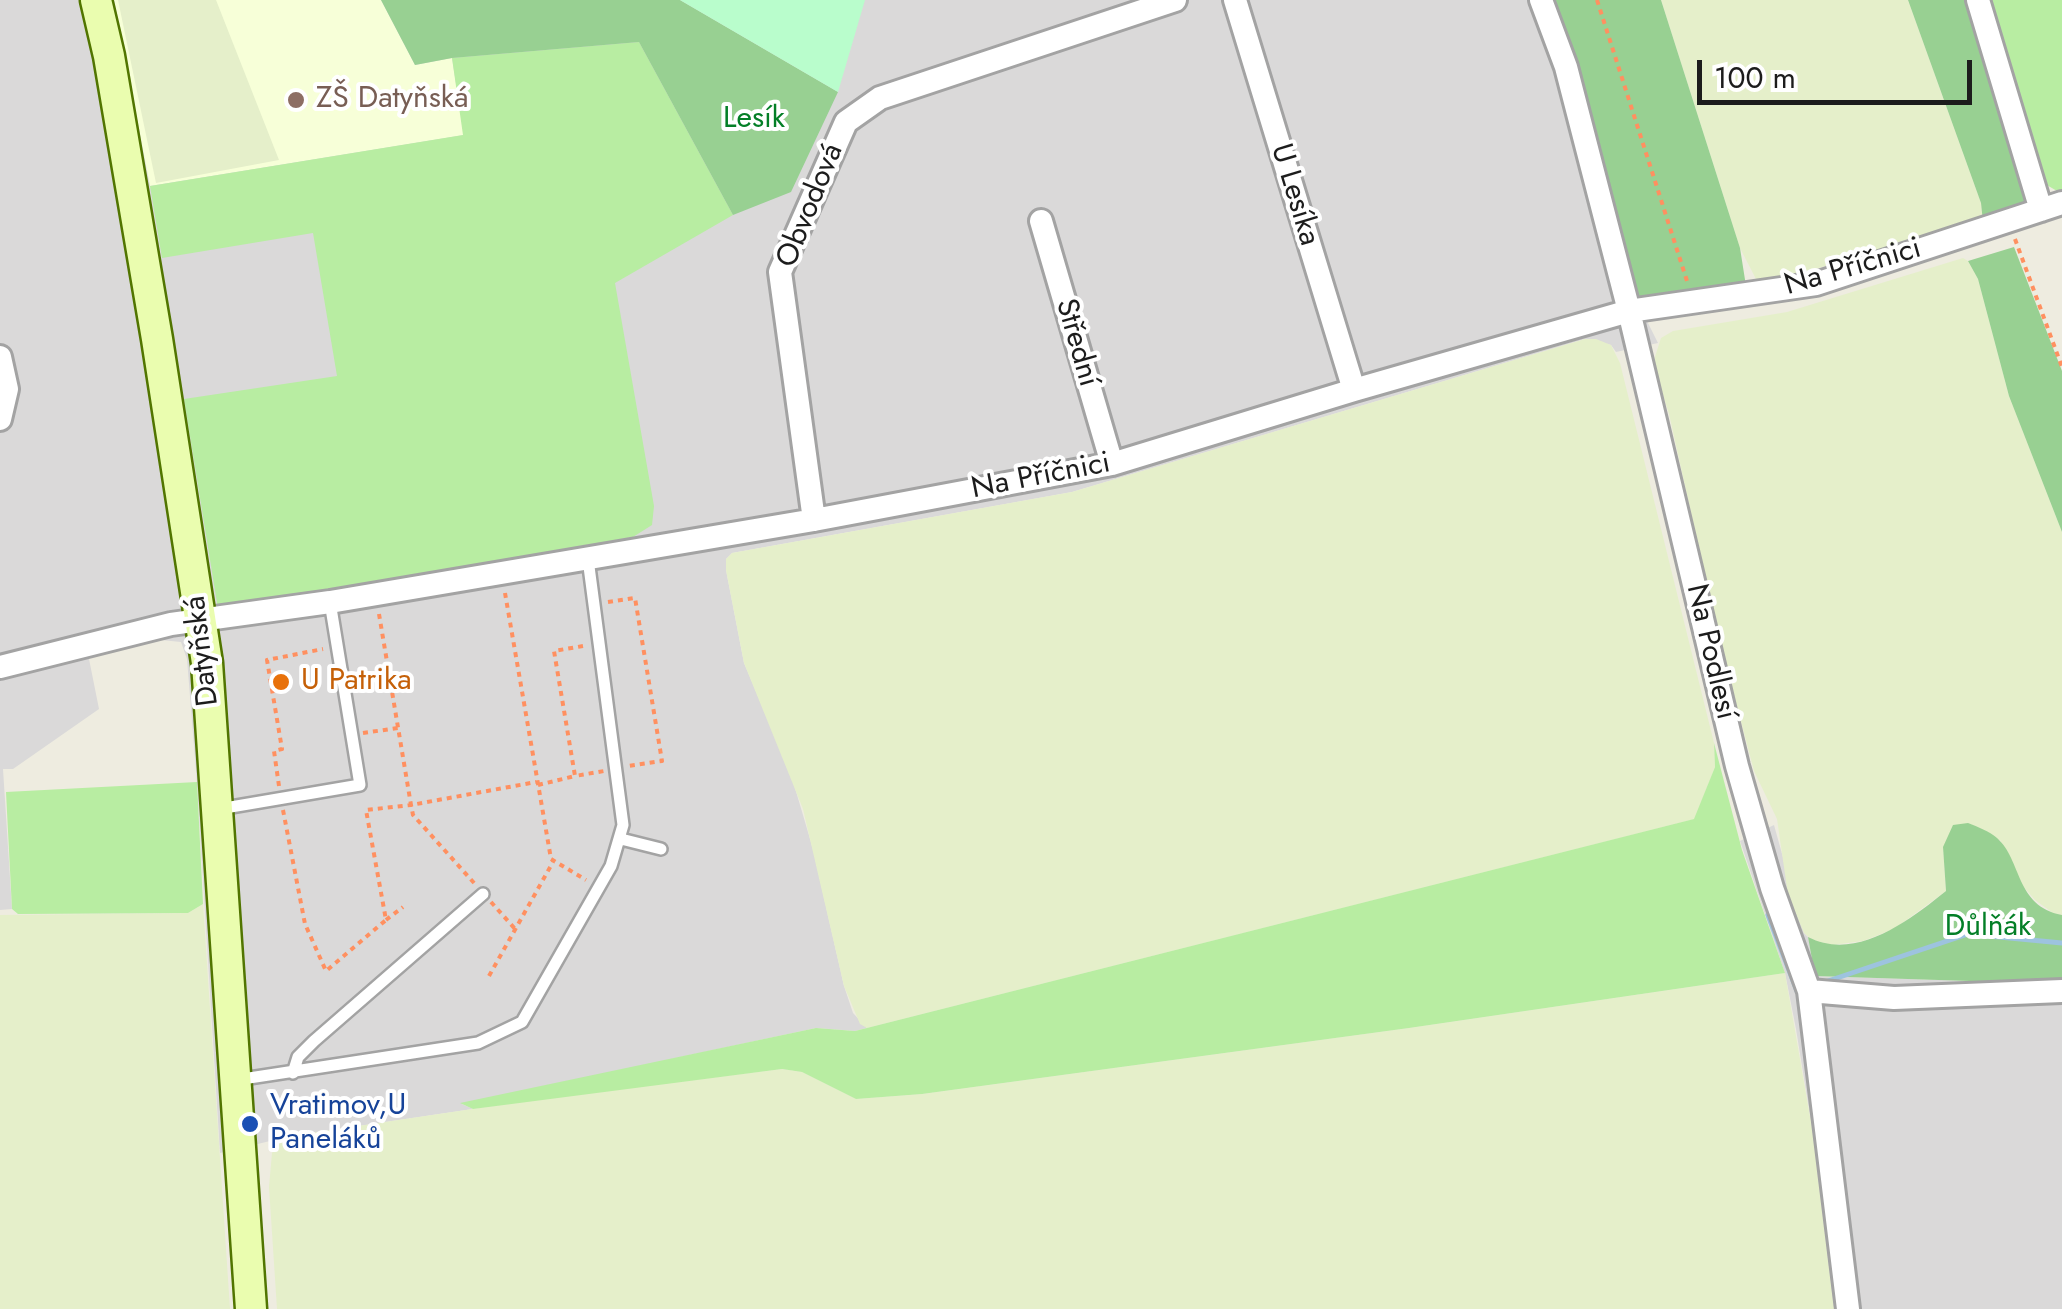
<!DOCTYPE html>
<html>
<head>
<meta charset="utf-8">
<style>
  body { margin:0 }
  #map { position:relative; width:2062px; height:1309px; overflow:hidden; background:#eeece0; font-family:Jost,sans-serif }
  canvas { display:block }
  .scale { position:absolute; left:1697px; top:60px; width:275px; height:45px; box-sizing:border-box; border:5px solid #1c1c1c; border-top:0; padding-left:12px; font-size:30px; line-height:35px; white-space:nowrap; color:#1c1c1c; -webkit-text-stroke:8px #fff; paint-order:stroke }
</style>
</head>
<body>
<div id="map">
<canvas width="2062" height="1309"></canvas>
<div class="scale">100 m</div>
</div>
<script>
const g = document.querySelector('canvas').getContext('2d');
g.lineJoin = 'round';
function paint(path, color) { g.fillStyle = color; g.fill(path, 'evenodd'); }
function trace(path, color, width, dash) { g.strokeStyle = color; g.lineWidth = width; g.lineCap = dash ? 'butt' : 'round'; g.setLineDash(dash || []); g.stroke(path); }
function write(font, color, halo, rows, align = 'center') {
  g.font = font + ' Jost,sans-serif'; g.lineWidth = 8; g.setLineDash([]); g.textBaseline = 'middle'; g.strokeStyle = halo; g.fillStyle = color; for (const [text, x, y, turn = 0] of rows) {
    g.save(); g.translate(x, y); g.rotate((+turn || 0) * Math.PI / 180); g.textAlign = isNaN(turn) ? turn : align; if (halo) g.strokeText(text, 0, 0); g.fillText(text, 0, 0); g.restore();
  }
}
const residential = new Path2D(`
  M0 0H1545L1637 301 1658 343 1616 352 1611 345 1585 339 1072 492 732 553 726 559V570L744 663 790 771 813 849 844 986 853 1013 867 1028 855 1031 816 1028 462 1104 473 1109 291 1136 220 1153 197 783 187 659 181 642 151 639 88 654 99 709 13 769H3L12 909 0 910Z
  M1774 825 1804 933 1808 937 1816 976 2062 984V1309H1834L1812 1128 1796 1029 1785 973 1740 841Z`);
const education = new Path2D(`
  M114 0H381L415 65 452 58 464 135 150 186Z`);
const farmland = new Path2D(`
  M118 0H216L279 160 156 183Z
  M1661 0H1908L1981 203 1983 222 1804 272 1757 281 1740 248Z
  M1963 258 1968 261 1978 279 2009 396 2062 532V915L2053 913 2035 900 2021 884 2000 840 1943 847 1946 891 1894 929 1863 941 1832 945 1812 940 1804 933 1788 895 1777 819 1754 771 1718 634 1669 414 1653 363 1661 338 1673 331 1787 312Z
  M1585 339H1596L1611 345 1620 363 1714 743 1715 767 1695 819 867 1028 860 1024 844 986 803 809 744 663 726 570V559L732 553 1072 492Z
  M203 904 230 1309H0V915L188 913Z
  M1785 973 1812 1128 1834 1309H277L269 1187 272 1153 279 1143 291 1136 553 1097 782 1069 802 1072 856 1099 922 1094 1409 1028Z`);
const grass = new Path2D(`
  M1985 0H2062V190L2057 191 2040 181Z
  M639 42 733 215 615 283 654 506 652 525 633 537 218 609 184 399 337 376 313 233 162 258 150 186 463 135 452 58Z
  M1714 743 1742 850 1785 973 1409 1028 922 1094 856 1099 802 1072 782 1069 473 1109 460 1103 816 1028 855 1031 1694 819 1715 767Z
  M197 782 203 904 188 913 18 914 12 909 6 792Z`);
const forest = new Path2D(`
  M381 0H680L838 92 791 192 733 215 639 42 452 58 415 65Z
  M1545 0H1661L1740 248 1746 286 1637 301Z
  M1908 0H1968L2029 200 1988 223 1983 222 1981 203Z
  M2014 247 2062 371V532L2009 396 1978 279 1968 261Z
  M1968 823C1978 827 1989 831 1997 838 2022 860 2015 906 2062 915V984L1815 976 1808 937C1856 962 1910 920 1946 891L1943 847 1953 825Z`);
const park = new Path2D(`
  M680 0H865L838 92Z`);
const stream = new Path2D(`
  M1768 915 1797 991
  M1825 982 1968 934 2062 943`);
const path = new Path2D(`
  M1597 0 1687 281
  M2015 239 2062 367
  M505 593 551 859 586 880
  M608 602 635 598 662 761 628 766
  M379 614 411 805 536 782
  M583 646 554 651 575 776 604 771
  M363 733 398 728
  M538 785 575 776
  M279 786 274 751 282 749 267 660 323 649
  M283 810 305 924 326 971 386 920 366 810 411 805 413 815 475 884
  M491 902 516 930
  M386 920 403 907
  M489 976 553 862`);
const service = new Path2D(`
  M219 809 360 785 330 602
  M621 839 661 849
  M293 1073 298 1057 314 1041 483 894
  M236 1080 478 1043 522 1022 611 866 623 825 588 559`);
const minor = new Path2D(`
  M1235 0 1354 390
  M1541 0 1566 67 1629 311 1737 766 1772 888 1809 991 1848 1309
  M1978 0 2041 210
  M1041 221 1112 464
  M0 357 7 389 0 419
  M814 520 780 272 846 122 880 98 1175 0
  M0 667 171 624 330 602 814 520 1112 464 1354 390 1629 311 1816 284 2062 203
  M1809 991 1894 998 2062 991`);
const secondary = new Path2D(`
  M96 0 109 56 157 339 207 663 251 1309`);
const markers = [
  [296,100,10,"#8d6e63"],
  [281,682,10,"#e8710a"],
  [250,1124,10,"#1a4fb4"]
];
const educationNames = [
  ["ZŠ Datyňská",316,100]
];
const parkNames = [
  ["Lesík",754,120],
  ["Důlňák",1988,928]
];
const streetNames = [
  ["U Lesíka",1294,195,73],
  ["Obvodová",811,206,-68],
  ["Na Příčnici",1853,268,-16],
  ["Střední",1076,343,74],
  ["Na Příčnici",1041,477,-11],
  ["Datyňská",203,651,-97],
  ["Na Podlesí",1710,652,77]
];
const foodNames = [
  ["U Patrika",301,682]
];
const transitNames = [
  ["Vratimov,U",270,1107],
  ["Paneláků",270,1141]
];
paint(residential, '#dad9d9');
paint(education, '#f7ffd8');
paint(farmland, '#e5efca');
paint(grass, '#b8eda2');
paint(forest, '#98d092');
paint(park, '#b9fdcc');
trace(stream, '#9dc3df', 5);
trace(service, '#a3a3a3', 16);
trace(minor, '#a3a3a3', 28);
trace(secondary, '#517500', 35);
trace(path, '#ff9060', 4, [5, 5]);
trace(service, '#fff', 11);
trace(minor, '#fff', 22);
trace(secondary, '#eafdaf', 30);
for (const [x, y, r, color] of markers) { const dot = new Path2D(); dot.arc(x, y, r, 0, 2 * Math.PI); g.fillStyle = color; g.fill(dot); trace(dot, '#fff', 4); }
write('30px', '#785e54', '#fff', educationNames, 'left');
write('30px', '#047f27', '#fff', parkNames);
write('30px', '#1c1c1c', '#fff', streetNames);
write('30px', '#c56008', '#fff', foodNames, 'left');
write('30px', '#164399', '#fff', transitNames, 'left');
</script>
</body>
</html>
